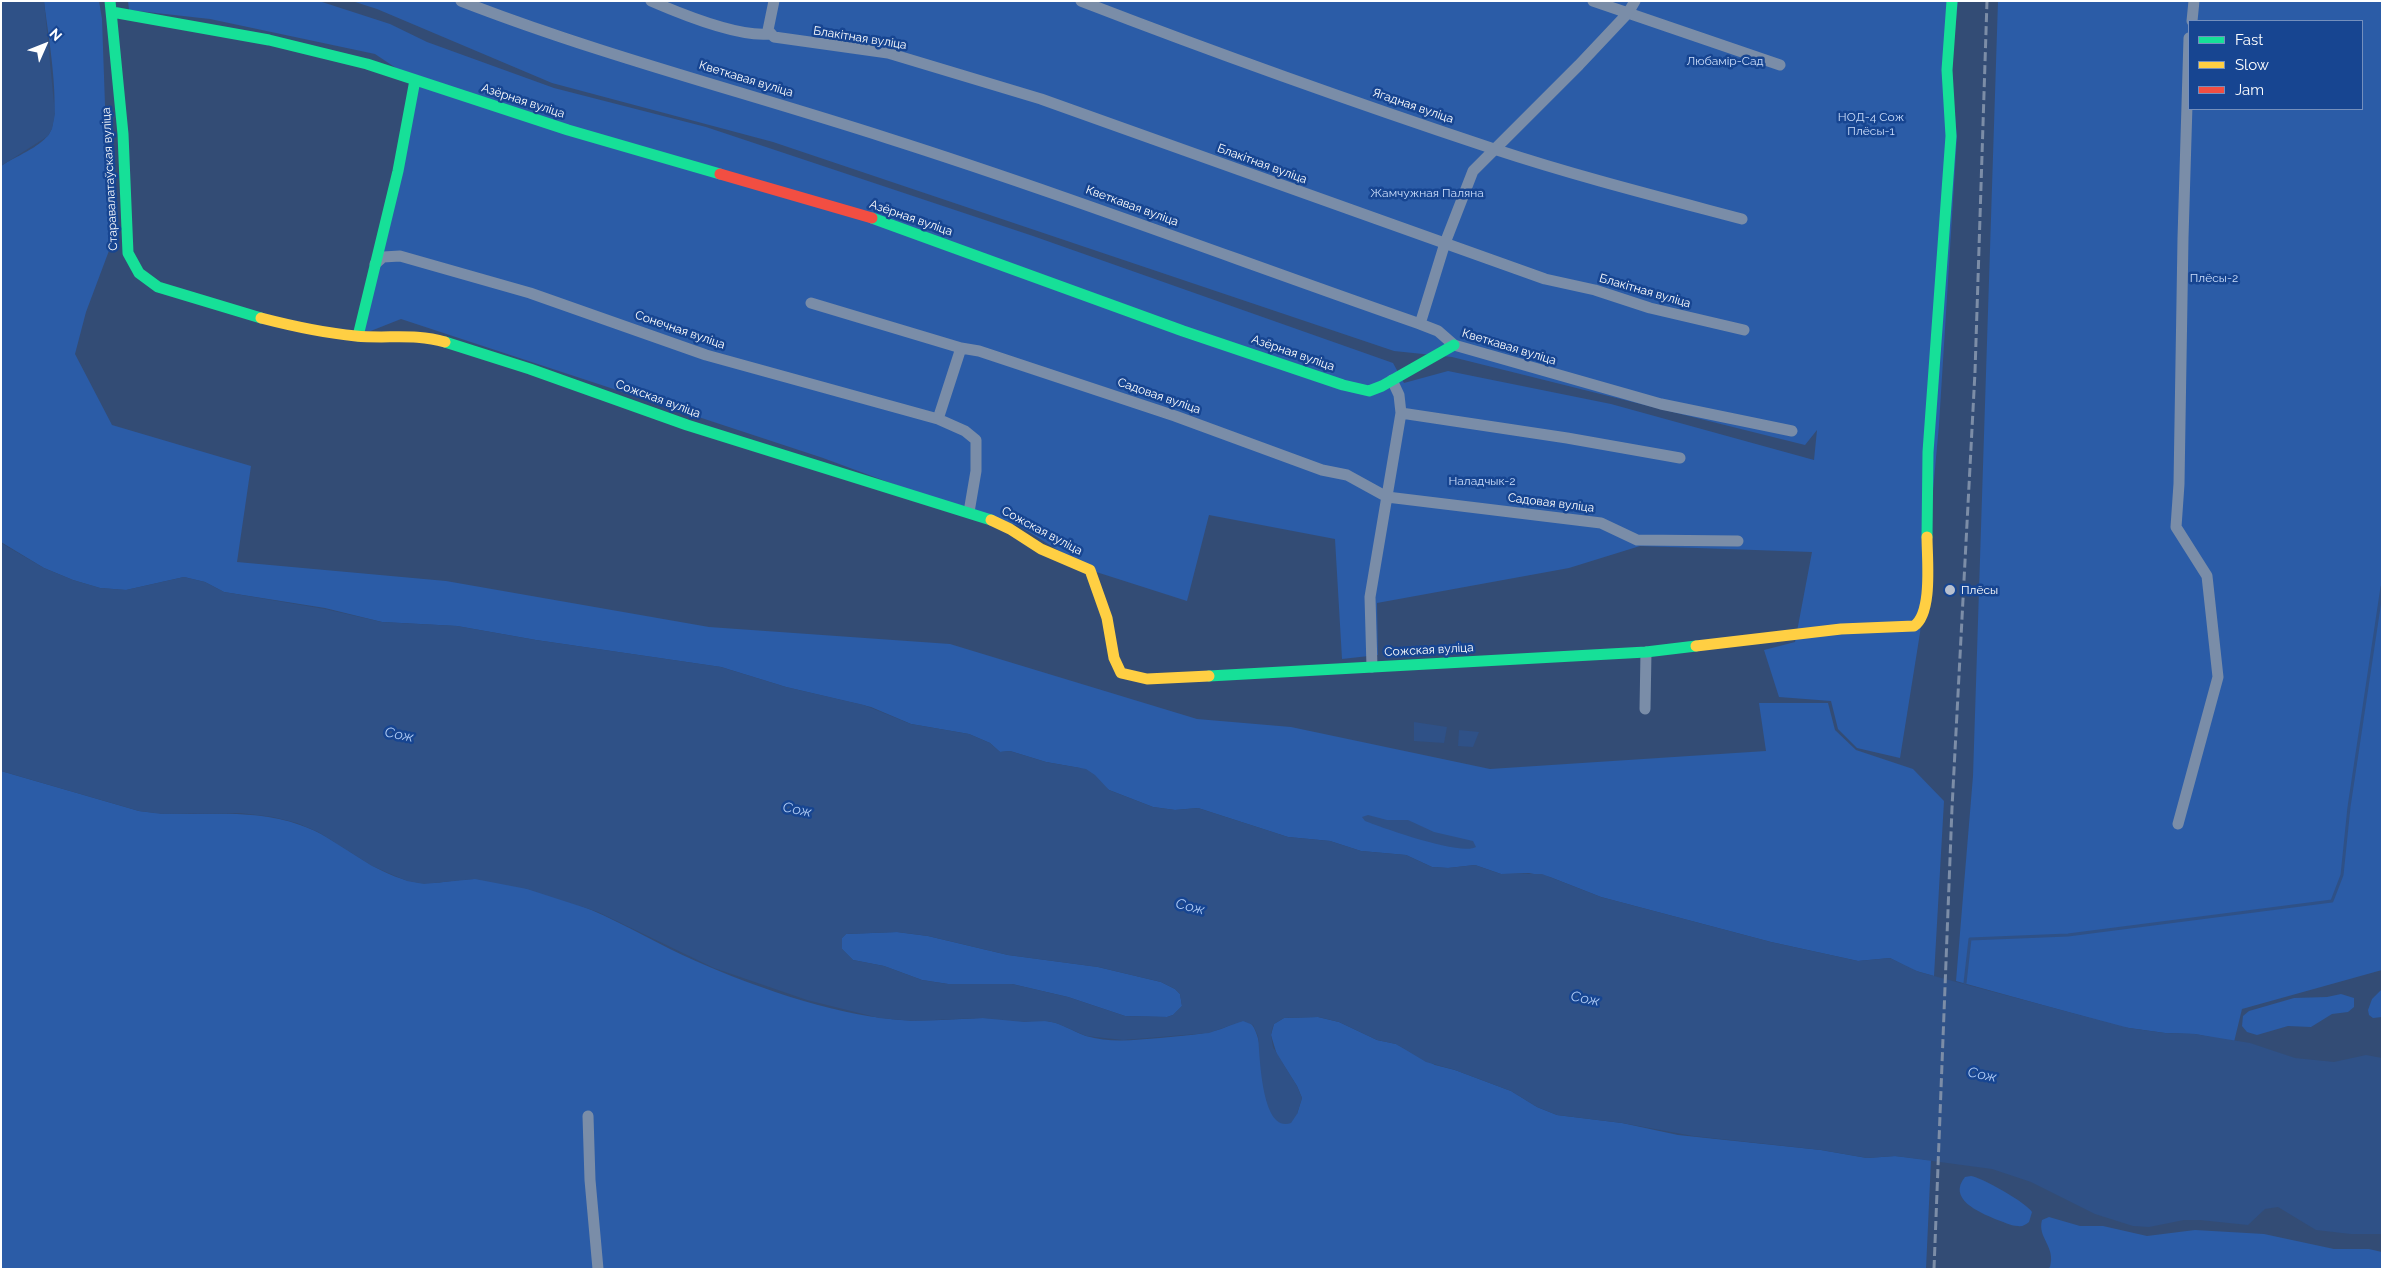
<!DOCTYPE html>
<html>
<head>
<meta charset="utf-8">
<style>
  body { margin:0 }
  #map { position:relative; width:2383px; height:1270px; overflow:hidden; background:#334c75; font-family:Raleway,sans-serif }
  canvas { display:block }
  .frame { position:absolute; inset:0; border:2px solid #fff; pointer-events:none }
  .legend { position:absolute; left:2188px; top:20px; width:175px; height:90px; box-sizing:border-box; background:#174591; border:1px solid #748fbd; margin:0; padding:6px 9px; list-style:none; font-size:15px; color:#fff }
  .legend li { display:flex; align-items:center; gap:10px; height:25px }
  .legend b { width:25px; border:1px solid #748fbd }
  .north { position:absolute; left:20px; top:20px; width:50px; height:50px; -webkit-text-stroke:4px #174591; paint-order:stroke; rotate:46deg; font-size:14px; font-weight:700; line-height:20px; text-align:center; color:#fff }
  .north::after { content:''; display:block; margin:auto; width:18px; height:22px; background:#fff; clip-path:polygon(50% 0,100% 100%,50% 72%,0 100%) }
</style>
</head>
<body>
<div id="map">
<canvas width="2383" height="1270"></canvas>
<div class="frame"></div>
<ul class="legend">
<li><b style="height:6px;background:#16e098"></b>Fast</li>
<li><b style="height:6px;background:#ffcf43"></b>Slow</li>
<li><b style="height:6px;background:#f24e42"></b>Jam</li>
</ul>
<div class="north">N</div>
</div>
<script>
const g = document.querySelector('canvas').getContext('2d');
g.lineJoin = 'round';
function paint(path, color) { g.fillStyle = color; g.fill(path, 'evenodd'); }
function trace(path, color, width, dash) { g.strokeStyle = color; g.lineWidth = width; g.lineCap = dash ? 'butt' : 'round'; g.setLineDash(dash || []); g.stroke(path); }
function write(font, color, halo, rows, align = 'center') {
  g.font = font + ' Raleway,sans-serif'; g.lineWidth = 5; g.setLineDash([]); g.textBaseline = 'middle'; g.strokeStyle = halo; g.fillStyle = color; for (const [text, x, y, turn = 0] of rows) {
    g.save(); g.translate(x, y); g.rotate((+turn || 0) * Math.PI / 180); g.textAlign = isNaN(turn) ? turn : align; if (halo) g.strokeText(text, 0, 0); g.fillText(text, 0, 0); g.restore();
  }
}
const green = new Path2D(`
  M44 1H99L102 19 110 248 86 312 75 354 112 425 251 466 237 562 446 581 709 627 950 644 1197 719 1291 727 1490 769 1766 751 1759 703H1828L1835 730 1856 750 1913 769 1944 801 1934 976 1913 970 1890 958 1858 961 1771 942 1601 897 1550 877 1529 873 1501 874 1475 865 1448 868 1432 867 1406 855 1361 851 1330 841 1288 837 1198 808 1175 810 1153 807 1109 790 1080 768 1046 762 1010 751 1000 752 990 743 969 734 911 724 871 707 786 687 721 667 536 640 457 626 382 622 325 608 224 592 205 582 184 577 126 590 100 588 73 580 44 568 1 542V166C16 156 39 148 49 134 63 115 47 28 44 1Z
  M128 1H319L390 24 427 42 554 88 706 127 1033 236 1393 363 1404 383 1448 371 1611 404 1814 460 1817 430 1805 445 1452 357 1394 351 773 142 552 83 377 9 352 1H1958L1951 71 1957 137 1939 425 1920 633 1900 758 1857 748 1838 729 1831 701 1779 697 1764 650 1795 642 1812 552 1640 546 1569 568 1377 603 1378 655 1342 659 1335 539 1209 515 1187 601 1090 570 1019 526 969 512 823 458 401 319 358 336 414 80 375 54 210 19 129 10Z
  M1998 1H2382V970L2242 1009 2234 1042 2195 1034 2165 1033 2122 1027 1956 981 1973 776ZM2189 21H2362V109H2189Z
  M1 771 139 811C193 819 247 806 300 825 340 838 369 872 410 881 434 887 455 878 478 879 506 881 536 891 563 899 601 912 635 931 670 949 729 978 819 1011 883 1018 917 1023 949 1019 983 1018 995 1018 1007 1020 1020 1021 1028 1022 1037 1020 1045 1021 1060 1022 1072 1031 1086 1036 1109 1043 1135 1040 1160 1038 1180 1036 1202 1035 1221 1029 1230 1026 1241 1017 1250 1023 1262 1031 1265 1086 1267 1101L1297 1114 1302 1098 1297 1086 1277 1055 1271 1035 1274 1024 1284 1018 1318 1017 1339 1022 1377 1040 1396 1044 1435 1065 1455 1070 1511 1091 1537 1107 1557 1115 1622 1123 1678 1135 1821 1150 1867 1158 1895 1156 1931 1160 1926 1269H1Z
  M897 932 928 936 1008 955 1098 967 1161 982 1175 989 1180 994 1182 1006 1173 1015 1167 1017 1125 1016 1068 997 1012 984H948L922 980 884 966 853 960 842 949V938L846 934Z
  M2382 989V1017L2373 1018 2369 1015 2368 1010 2372 999Z
  M2341 994 2354 998V1007L2348 1012 2332 1014 2311 1027 2288 1026 2257 1035 2247 1032 2242 1026 2243 1016 2249 1011 2294 998 2327 997Z
  M1971 1176C1981 1177 2027 1203 2032 1212L2029 1222C2025 1225 2022 1227 2018 1226 2010 1226 2002 1221 1995 1219 1979 1212 1947 1199 1965 1177Z
  M2049 1217 2080 1226H2103L2147 1236 2195 1230 2264 1234 2334 1249H2369L2382 1252V1269H2047L2050 1267C2056 1246 2037 1238 2042 1220Z`);
const water = new Path2D(`
  M1 1H44L55 114 52 129 48 136 1 166Z
  M1 543 44 568 73 580 100 588 126 590 184 577 205 582 224 592 325 609 382 622 457 626 536 640 721 667 786 687 864 705 911 724 969 734 990 743 1000 752 1010 751 1046 762 1086 769 1095 775 1109 790 1153 807 1175 810 1198 808 1288 837 1330 841 1361 851 1406 855 1432 867 1448 868 1475 865 1501 874H1542L1601 897 1771 942 1858 961 1890 958 1919 972 2129 1028 2165 1033 2195 1034 2250 1043 2295 1058 2334 1062 2366 1055 2382 1058V1234H2351L2316 1230 2278 1207 2265 1209 2248 1225 2200 1220H2184L2149 1227 2133 1226 2095 1214 2031 1182 1992 1169 1895 1156 1867 1158 1821 1150 1693 1136 1622 1123 1557 1115 1537 1107 1511 1091 1455 1070 1426 1062 1396 1044 1377 1040 1339 1022 1318 1017 1284 1018 1274 1024 1272 1029 1271 1035 1273 1047 1297 1086 1302 1098 1297 1114 1291 1123C1261 1134 1260 1055 1258 1036L1253 1025 1243 1021 1209 1033 1123 1040 1086 1036 1056 1023 1047 1021 1024 1022 982 1018 911 1021 879 1018 807 1000 714 968 598 912 527 889 475 879 424 884 407 881 372 866 318 832 297 823 273 817 240 813 161 814 139 811 1 771ZM897 932 928 936 1008 955 1098 967 1161 982 1175 989 1180 994 1182 1006 1173 1015 1167 1017 1125 1016 1068 997 1012 984H948L922 980 884 966 853 960 842 949V938L846 934Z
  M1414 722 1447 727 1444 743 1414 741Z
  M1459 730 1479 732 1473 747 1458 746Z
  M1368 815 1387 820H1408L1434 832 1473 841 1476 847C1461 856 1383 828 1365 821L1362 817Z`);
const stream = new Path2D(`
  M1965 983 1970 939 2068 935 2332 901 2342 875 2349 807 2382 587`);
const street = new Path2D(`
  M461 1C600 55 745 92 887 138 1066 195 1242 262 1420 324L1438 331 1454 345 1661 404 1792 431
  M651 1C681 14 737 37 769 34
  M774 1 768 30 774 37 888 53 1041 99 1545 279 1595 290 1650 308 1744 330
  M1081 1C1218 54 1356 103 1494 149 1576 176 1659 197 1742 219
  M1593 1 1780 65
  M2192 21 2194 1
  M375 264 383 257 400 256 530 293 706 355 938 419 965 431 976 440V471L969 512
  M811 303 961 348
  M1420 324 1445 243 1473 171 1579 65 1628 13 1635 1
  M1401 413 1567 438 1680 458
  M938 419 961 348 979 351 1175 416 1322 470 1347 475 1387 497 1601 523 1637 540 1738 541
  M1372 667 1370 597 1401 413 1399 395 1392 380
  M1645 709 1646 652
  M2178 824 2218 677 2207 576 2176 527 2179 484 2183 238 2189 38
  M588 1116 590 1180 598 1269`);
const fast = new Path2D(`
  M110 1 123 134 128 253 139 273 158 287 261 318
  M112 12 269 40 367 64 568 130 720 174
  M872 218 1183 331 1343 385 1369 391 1382 386 1454 345
  M358 336 398 171 415 80
  M445 342 530 369 687 425 991 520
  M1927 537 1928 452 1951 136 1947 70 1952 1
  M1209 676 1646 652 1696 646`);
const slow = new Path2D(`
  M261 318C292 326 324 333 356 336 387 339 415 333 445 342
  M991 520 1010 529 1041 549 1090 570 1107 618 1114 658 1121 673 1147 679 1209 676
  M1696 646 1841 629 1914 626C1933 613 1927 559 1927 537`);
const jam = new Path2D(`
  M720 174 872 218`);
const rail = new Path2D(`
  M1934 1269 1952 808 1975 372 1987 1`);
const markers = [
  [1950,590,6,"#b8c0cf"]
];
const streetNames = [
  ["Блакітная вуліца",860,38,9],
  ["Кветкавая вуліца",746,79,17],
  ["Азёрная вуліца",523,101,18],
  ["Ягадная вуліца",1413,106,19],
  ["Блакітная вуліца",1262,164,20],
  ["Старавалатаўская вуліца",110,179,-93],
  ["Кветкавая вуліца",1132,206,20],
  ["Азёрная вуліца",911,218,19],
  ["Блакітная вуліца",1645,291,16],
  ["Сонечная вуліца",680,330,19],
  ["Кветкавая вуліца",1509,347,17],
  ["Азёрная вуліца",1293,353,19],
  ["Садовая вуліца",1159,396,19],
  ["Сожская вуліца",658,399,20],
  ["Садовая вуліца",1551,503,7],
  ["Сожская вуліца",1042,531,28],
  ["Сожская вуліца",1429,650,-3]
];
const parkNames = [
  ["Любамір-Сад",1725,61],
  ["НОД-4 Сож",1871,117],
  ["Плёсы-1",1871,131],
  ["Жамчужная Паляна",1427,193],
  ["Плёсы-2",2214,278],
  ["Наладчык-2",1482,481]
];
const poiNames = [
  ["Плёсы",1961,590]
];
const waterNames = [
  ["Сож",399,735,11],
  ["Сож",797,810,11],
  ["Сож",1190,907,14],
  ["Сож",1585,999,11],
  ["Сож",1982,1075,11]
];
paint(green, '#2b5ca7');
paint(water, '#2f5187');
trace(stream, '#2f5187', 3);
trace(street, '#7a8da8', 11);
trace(fast, '#16e098', 11);
trace(slow, '#ffcf43', 11);
trace(jam, '#f24e42', 11);
trace(rail, '#7c8da7', 3, [9, 4]);
for (const [x, y, r, color] of markers) { const dot = new Path2D(); dot.arc(x, y, r, 0, 2 * Math.PI); g.fillStyle = color; g.fill(dot); trace(dot, '#174591', 2); }
write('12px', '#fff', '#174591', streetNames);
write('12px', '#ccdefb', '#174591', parkNames);
write('12px', '#fff', '#174591', poiNames, 'left');
write('italic 14px', '#b1cdf7', '#174591', waterNames);
</script>
</body>
</html>
